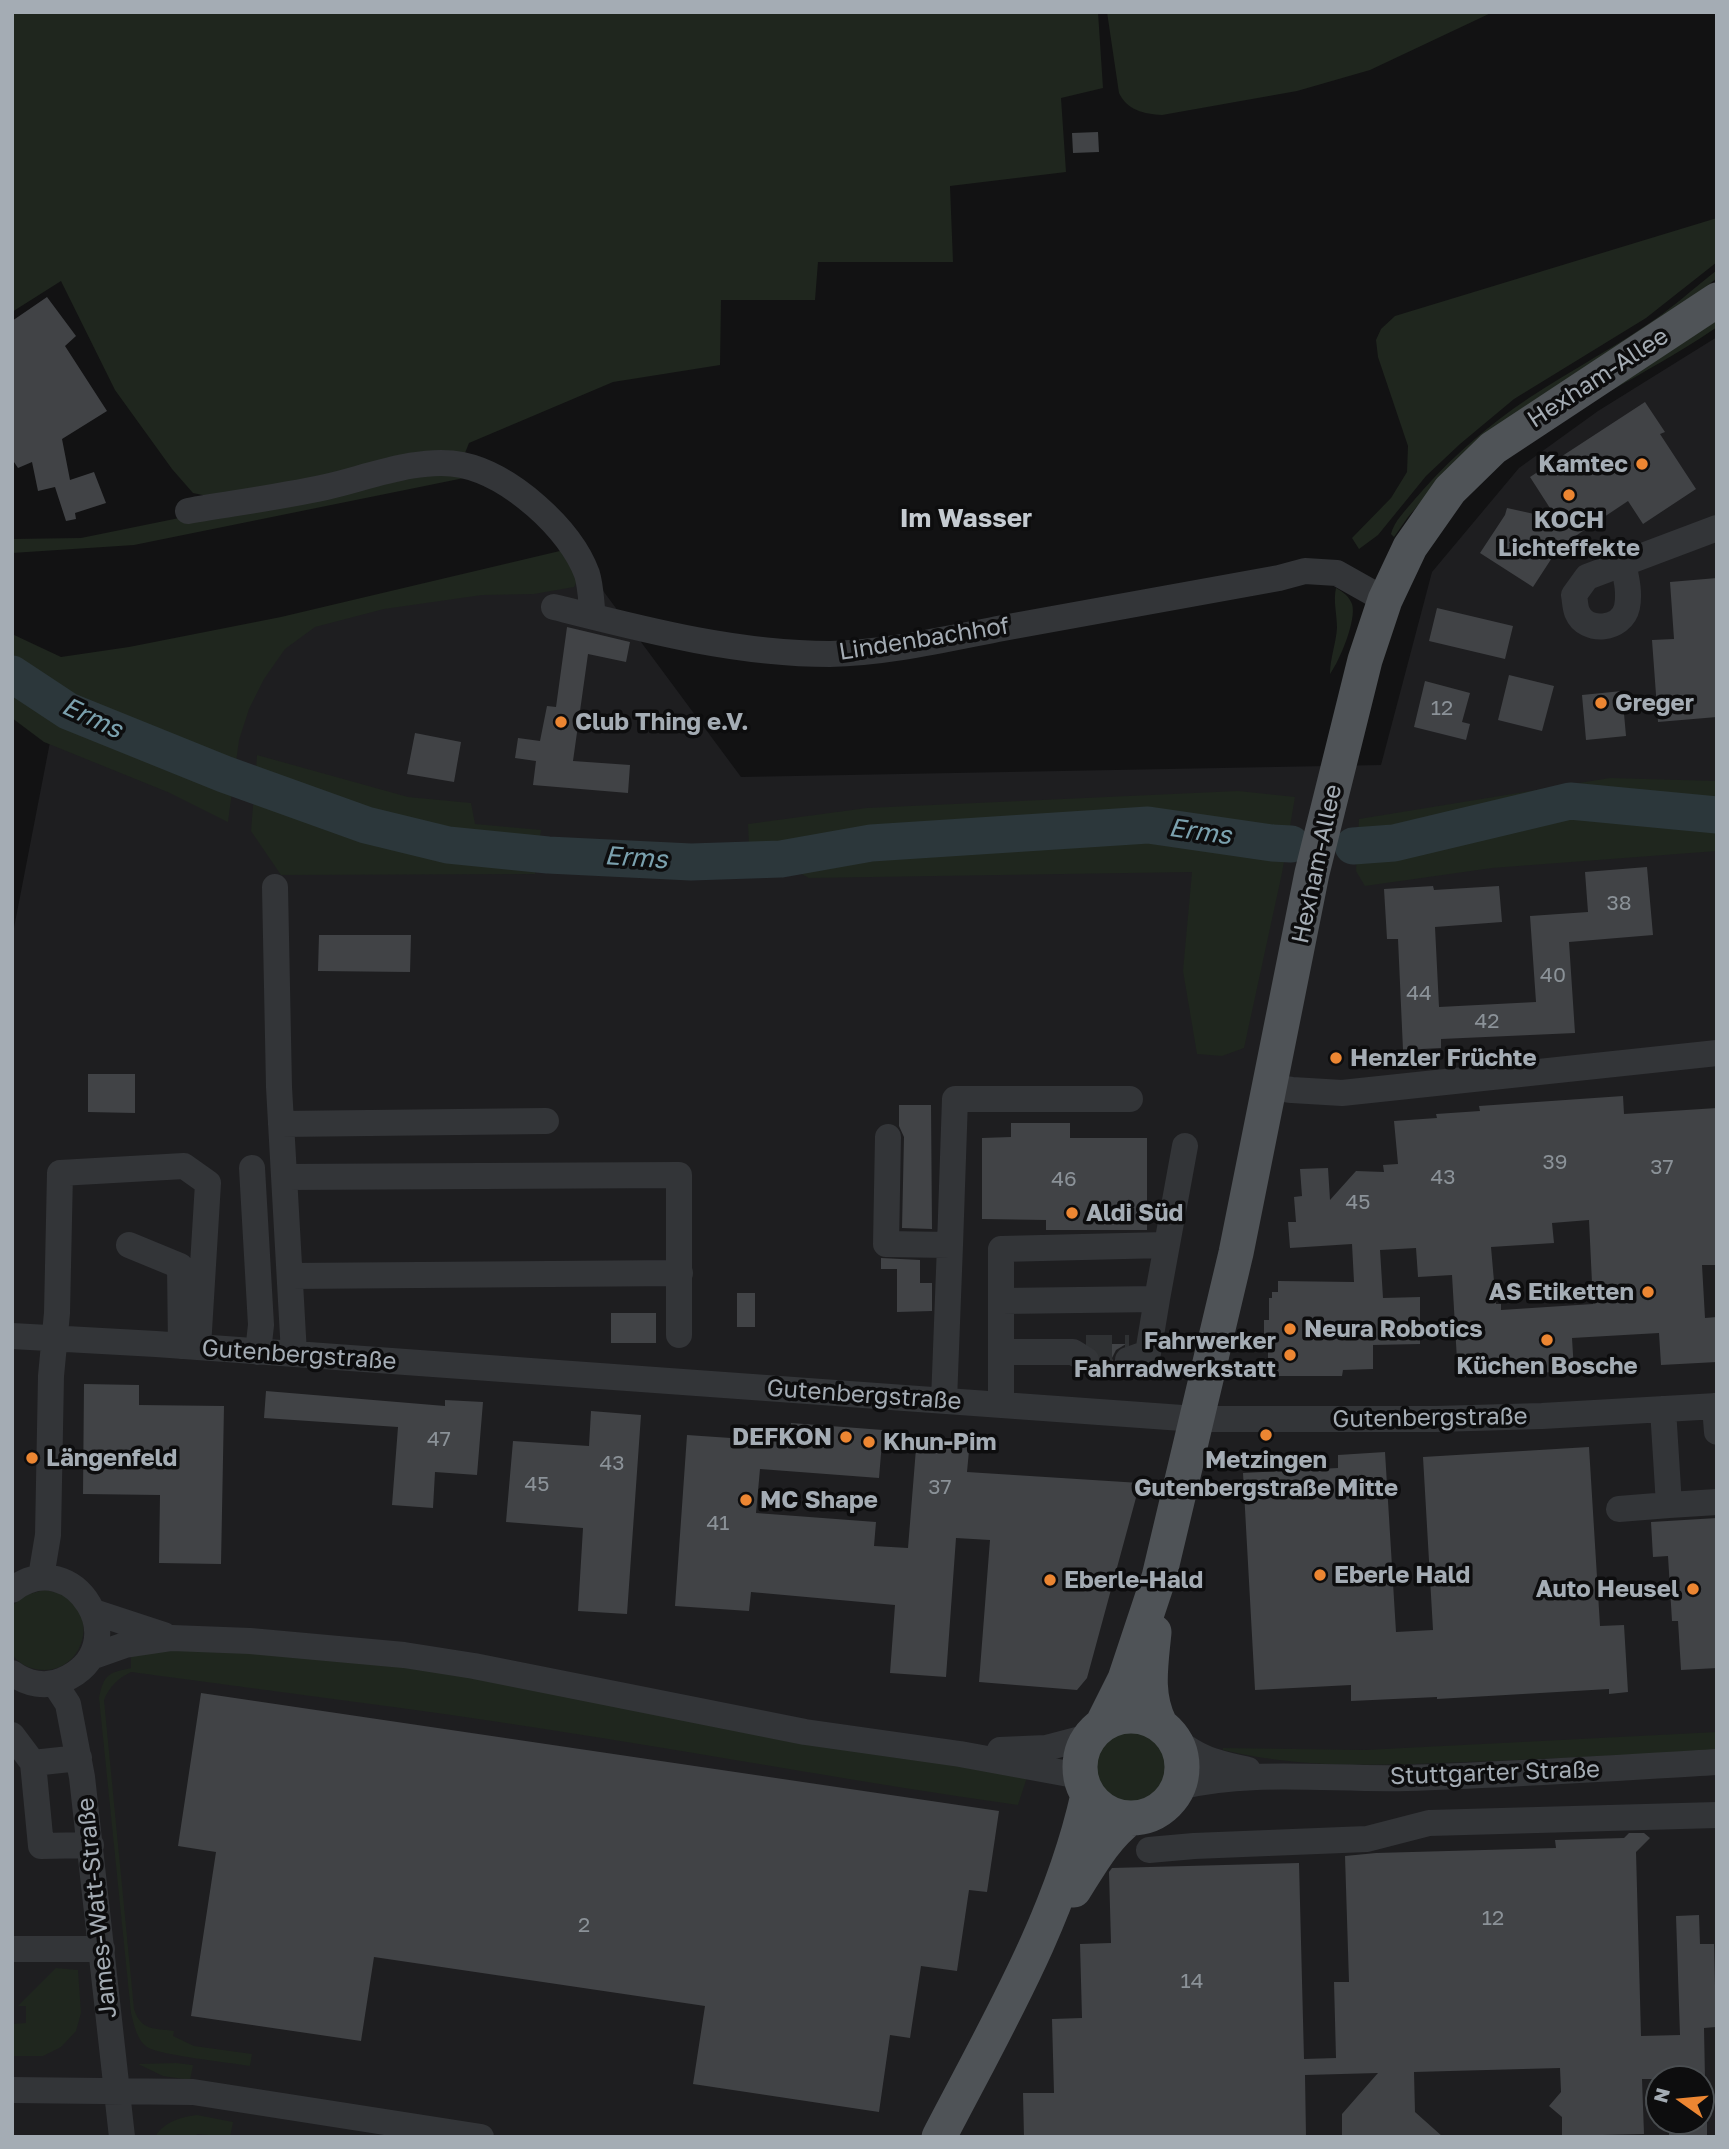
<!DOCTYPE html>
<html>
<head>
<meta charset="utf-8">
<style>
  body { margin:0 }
  #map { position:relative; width:1729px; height:2149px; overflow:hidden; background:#121213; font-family:"Golos Text",sans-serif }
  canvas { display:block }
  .frame { position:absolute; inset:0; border:14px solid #a4acb4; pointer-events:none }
  .north { position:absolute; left:1645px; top:2065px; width:70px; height:70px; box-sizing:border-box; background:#0d0d0e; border:2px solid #494d50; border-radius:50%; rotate:285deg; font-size:19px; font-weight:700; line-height:28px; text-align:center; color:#a4acb4 }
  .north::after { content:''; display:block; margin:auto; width:24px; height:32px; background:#ec8632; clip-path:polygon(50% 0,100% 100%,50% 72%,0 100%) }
</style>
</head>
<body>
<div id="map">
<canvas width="1729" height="2149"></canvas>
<div class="frame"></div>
<div class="north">N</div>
</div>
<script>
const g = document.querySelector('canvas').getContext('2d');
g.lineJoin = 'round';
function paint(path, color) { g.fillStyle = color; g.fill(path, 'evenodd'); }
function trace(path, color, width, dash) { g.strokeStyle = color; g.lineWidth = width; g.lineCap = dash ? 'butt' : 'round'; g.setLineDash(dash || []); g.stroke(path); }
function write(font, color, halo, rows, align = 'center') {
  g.font = font + ' "Golos Text",sans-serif'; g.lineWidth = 7; g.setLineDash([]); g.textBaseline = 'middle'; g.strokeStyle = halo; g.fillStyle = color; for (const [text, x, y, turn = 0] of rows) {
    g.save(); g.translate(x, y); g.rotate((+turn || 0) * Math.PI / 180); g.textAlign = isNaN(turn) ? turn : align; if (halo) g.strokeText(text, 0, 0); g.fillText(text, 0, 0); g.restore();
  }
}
const built = new Path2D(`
  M1717 337V2137H12V938L63 675 584 565 741 777 1381 765 1432 572 1519 468 1598 411ZM1659 2079H1701V2121H1659Z`);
const green = new Path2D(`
  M12 12H1098L1103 88 1061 98 1066 172 950 186 953 262H818L815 300H721L720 365 613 382 469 443 463 458 207 496 193 493 172 469 115 390 61 281 12 312Z
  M1107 12H1493L1370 70 1297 91 1162 115C1144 114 1127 110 1119 93Z
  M1717 218V262L1646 318 1514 399 1460 444 1426 476 1378 535 1359 549 1352 538 1391 498 1407 472 1408 446 1378 357 1376 340 1381 329 1395 316Z
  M1717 270V278L1669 316 1442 478 1408 517 1394 537 1391 534C1394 521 1407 509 1415 499 1443 466 1478 434 1513 409 1555 379 1602 355 1645 326 1670 310 1693 289 1717 270Z
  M1717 320V327C1624 392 1492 437 1435 542L1432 544 1427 543C1493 430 1614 391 1717 320Z
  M420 469 469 477 134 545 12 553V539L81 538Z
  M564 550 581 573 574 587 534 594 482 595 384 609 315 627 285 649 264 679 249 709 239 740 228 822 170 793 44 742 12 718V634L61 657 129 647 281 617Z
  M1336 588C1343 592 1349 596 1352 604 1357 619 1340 660 1330 674 1330 659 1336 643 1337 628 1337 614 1333 601 1336 588Z
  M257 755 408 797 471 803 475 824 541 830 535 874 281 875 251 831Z
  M1610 778 1717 781V851L1492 868 1365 886 1356 871 1359 819Z
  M1238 791 1295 797 1282 873 1244 1048 1222 1056 1197 1054 1183 971 1192 872 809 878 749 845 748 824 867 808Z
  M44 1590C50 1591 56 1592 61 1594 103 1614 82 1679 35 1669 26 1667 17 1662 12 1654V1607C20 1596 31 1593 44 1590Z
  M198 1648 326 1654 461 1675 1027 1777 1018 1805C862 1783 707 1754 551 1730 411 1708 271 1691 131 1672 117 1679 110 1686 104 1700L134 2009C141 2031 154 2028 174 2031L173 2036 194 2046 252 2054 250 2066C233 2063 158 2055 147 2047 137 2040 134 2025 131 2013L99 1698C104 1674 108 1673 131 1668V1655Z
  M1092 1767a40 40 0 1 1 80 0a40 40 0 1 1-80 0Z
  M1717 1732V1750C1633 1755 1550 1759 1467 1762 1381 1765 1307 1770 1223 1750V1748L1365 1750Z
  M56 1968 78 1970 81 2013 76 2031 61 2047 43 2056H12V2024L26 2023V2006H18Z
  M176 2063 193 2065 190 2080 163 2076 138 2064Z
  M197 2115 233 2122 230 2137 197 2134 196 2137H155C164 2122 180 2117 197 2115Z`);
const river = new Path2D(`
  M12 674 68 711 224 774 366 825 448 845 548 855 691 862 781 859 871 843 1148 825 1272 843 1291 844
  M1353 846 1394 843 1570 801 1717 815`);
const building = new Path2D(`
  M1098 132 1099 152 1073 153 1072 133Z
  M47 297 76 336 65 346 107 411 62 439 70 480 94 472 106 503 75 513 76 519 66 521 55 487 38 491 32 462 18 468 12 459V321Z
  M1645 402 1665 432 1660 434 1696 489 1643 524 1628 501 1559 547 1533 587 1480 553 1505 515 1507 508 1557 519 1530 477Z
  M1717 578V717L1658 722 1652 640 1674 639 1670 582Z
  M1437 608 1513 626 1505 659 1429 641Z
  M567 627 630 642 626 662 588 654 573 761 630 765 628 793 533 785 536 761 515 758 518 738 540 741 547 706 556 707Z
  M1509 675 1554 686 1542 731 1498 720Z
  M1425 681 1470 693 1462 722 1470 724 1466 740 1414 727Z
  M1622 691 1626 736 1586 740 1582 695Z
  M415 733 461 742 454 782 407 774Z
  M1647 867 1653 935 1569 942 1575 1033 1441 1039V1048L1403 1050 1398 939H1387L1384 889 1433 886 1434 890 1499 886 1502 922 1435 927 1439 1007 1536 1002 1530 916 1588 912 1585 872Z
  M319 935H411L410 972 318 971Z
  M88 1074H135V1113L88 1112Z
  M1623 1096 1624 1114 1717 1108V1265H1702L1705 1318 1717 1317V1362L1661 1365 1659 1333 1572 1338 1574 1371 1458 1377 1452 1275 1418 1277 1416 1248 1380 1250 1383 1298 1420 1297V1344L1373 1345V1369L1343 1370 1342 1376H1268V1338L1264 1337V1320H1269V1298H1272V1292H1278V1281L1354 1282 1352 1244 1290 1248 1288 1222H1296L1294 1197 1302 1196 1300 1169 1328 1168 1330 1200 1356 1171 1384 1172 1383 1165 1398 1164 1394 1121 1437 1118 1436 1114 1480 1111 1479 1106ZM1589 1220 1593 1304 1501 1310V1304H1496L1491 1247 1554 1243 1552 1223Z
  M899 1105H931L932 1229 902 1228 904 1137 899 1126Z
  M1011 1123H1070V1138H1147V1230H1046V1220L982 1219V1138L1011 1137Z
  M881 1258 920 1260V1283H932V1311L897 1312V1269H881Z
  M737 1293H755V1327H737Z
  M611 1313H656V1343H611Z
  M1090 1344H1126L1116 1350 1112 1358 1114 1366H1100L1102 1360 1100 1353Z
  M84 1384 139 1385V1405L224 1406 221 1564 159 1563 160 1495 83 1494Z
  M266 1391 445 1406V1400L483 1402 477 1475 435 1472 433 1508 392 1505 398 1427 264 1418Z
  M591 1411 641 1415 627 1614 578 1611 583 1528 506 1522 513 1441 589 1446Z
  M791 1423 883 1430 879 1478 760 1469 756 1513 876 1522 874 1546 908 1548 917 1436 970 1440 967 1472 1140 1483 1087 1678 1077 1690 979 1682 990 1540 956 1538 946 1677 890 1673 895 1605 751 1592 749 1611 675 1606 687 1435 789 1442Z
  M1589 1447 1600 1626 1624 1625 1628 1692 1609 1694V1689L1437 1699V1697L1351 1701V1685L1255 1690 1243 1473 1338 1468V1455L1385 1452 1396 1632 1433 1630 1423 1457Z
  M1717 1518V1668L1681 1670 1678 1621H1672L1668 1556 1653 1557 1651 1522Z
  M201 1693 999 1811 987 1892 969 1890 957 1971 921 1966 910 2038 890 2035 879 2112 693 2084 705 2006 374 1957 361 2041 191 2016 216 1852 178 1846Z
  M1629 1833H1644L1650 1838 1636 1852 1641 2036 1680 2035 1676 1916 1699 1915 1700 1944H1714L1716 2027 1704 2028 1705 2079H1642L1644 2134 1562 2136V2117L1549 2106 1561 2092 1560 2068 1414 2072 1415 2112 1443 2137H1342V2114L1378 2073 1305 2075 1306 2137H1024L1023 2093H1054L1052 2019 1082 2018 1080 1944 1111 1943 1109 1872 1112 1868 1299 1863 1304 2059 1336 2058 1334 1982H1349L1345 1856 1376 1853 1556 1848 1555 1840 1624 1838Z
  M1669 2121H1707V2136L1669 2137Z`);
const minorTunnel = new Path2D(`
  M1086 1348H1129`);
const minor = new Path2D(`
  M188 511C234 503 280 497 326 487 366 478 421 456 462 465 510 475 570 528 587 574 591 587 591 603 593 616
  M1623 563C1626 577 1630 592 1627 607 1622 630 1586 634 1577 612 1575 607 1575 600 1574 595L1587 577 1717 528
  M554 607C645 630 736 654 830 654 887 653 946 639 1003 628 1095 611 1187 595 1279 578L1305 571 1337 573 1385 600
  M275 887 279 1087 294 1354
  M1270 1087 1292 1090 1342 1093 1717 1053
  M281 1124 546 1121
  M888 1137 886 1244 950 1245 944 1401
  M252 1168 261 1325 258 1352
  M285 1177 679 1175V1335
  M129 1245 180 1266 181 1346
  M950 1245 955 1099H1130
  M290 1276 680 1273
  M1157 1299 1185 1146
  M1002 1301 1157 1299 1148 1353 1128 1360
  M12 1336 156 1344 1196 1419H1436L1542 1416 1717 1406
  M1002 1352H1073L1086 1360
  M1001 1405V1249L1165 1245
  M1715 1406 1717 1432
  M1669 1505 1717 1502
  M1619 1509 1669 1505 1663 1409
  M41 1577 48 1535 51 1376 57 1313 60 1173 184 1166 208 1183 198 1347
  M12 1590C73 1542 139 1647 63 1680 46 1688 27 1684 12 1673
  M94 1612 164 1635
  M91 1657 125 1645 172 1638 250 1641 404 1655 474 1666 805 1732 960 1754 1080 1776
  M55 1684 68 1704 82 1777 122 2137
  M12 1735 33 1763 79 1758
  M1174 1739C1201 1760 1214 1762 1248 1770
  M1000 1750 1046 1748 1088 1737
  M33 1763 41 1846 91 1845
  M1178 1787C1253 1769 1330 1780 1407 1778 1510 1775 1614 1768 1717 1762
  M1149 1850 1194 1846 1367 1839 1429 1823 1717 1815
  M12 1949H102
  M12 2090 193 2092 481 2137`);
const major = new Path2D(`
  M1154 1632C1151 1664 1145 1695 1160 1724
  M1080 1767a51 51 0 1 1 102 0a51 51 0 1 1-102 0Z
  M1103 1723 1125 1679 1159 1577 1236 1253 1312 873 1365 660 1385 600 1410 547 1450 490 1493 448 1717 300
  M1074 1890C1091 1863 1105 1837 1130 1818
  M939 2137C996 2027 1061 1917 1088 1795`);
const markers = [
  [1642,464,7,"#ec8632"],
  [1569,495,7,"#ec8632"],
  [1601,703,7,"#ec8632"],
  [561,722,7,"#ec8632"],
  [1336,1058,7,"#ec8632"],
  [1072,1213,7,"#ec8632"],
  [1648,1292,7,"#ec8632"],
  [1290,1329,7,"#ec8632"],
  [1547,1340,7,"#ec8632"],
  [1290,1355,7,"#ec8632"],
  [1266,1435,7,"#ec8632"],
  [846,1437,7,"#ec8632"],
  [869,1442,7,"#ec8632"],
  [32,1458,7,"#ec8632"],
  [746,1500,7,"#ec8632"],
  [1320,1575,7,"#ec8632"],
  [1050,1580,7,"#ec8632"],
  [1693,1589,7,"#ec8632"]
];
const numberNames = [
  ["12",1442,708],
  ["38",1619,903],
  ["40",1553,975],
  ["44",1419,993],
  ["42",1487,1021],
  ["39",1555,1162],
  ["37",1662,1167],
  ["43",1443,1177],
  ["46",1064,1179],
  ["45",1358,1202],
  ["47",439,1439],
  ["43",612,1463],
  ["45",537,1484],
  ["37",940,1487],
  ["41",718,1523],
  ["12",1493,1918],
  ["2",584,1925],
  ["14",1192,1981]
];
const streetNames = [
  ["Hexham-Allee",1598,378,-33],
  ["Lindenbachhof",924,639,-9],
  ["Hexham-Allee",1317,864,-78],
  ["Gutenbergstraße",299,1355,4],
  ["Gutenbergstraße",864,1395,4],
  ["Gutenbergstraße",1430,1418,-1],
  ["Stuttgarter Straße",1495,1773,-2],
  ["James-Watt-Straße",97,1908,-96]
];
const poiNames = [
  ["Kamtec",1628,464,"right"],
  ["KOCH",1569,520,"center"],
  ["Lichteffekte",1569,548,"center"],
  ["Greger",1615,703],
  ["Club Thing e.V.",575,722],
  ["Henzler Früchte",1350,1058],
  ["Aldi Süd",1086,1213],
  ["AS Etiketten",1634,1292,"right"],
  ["Neura Robotics",1304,1329],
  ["Fahrwerker",1276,1341,"right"],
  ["Fahrradwerkstatt",1276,1369,"right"],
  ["Küchen Bosche",1547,1366,"center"],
  ["DEFKON",832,1437,"right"],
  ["Khun-Pim",883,1442],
  ["Längenfeld",46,1458],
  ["Metzingen",1266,1460,"center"],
  ["Gutenbergstraße Mitte",1266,1488,"center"],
  ["MC Shape",760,1500],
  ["Eberle Hald",1334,1575],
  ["Eberle-Hald",1064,1580],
  ["Auto Heusel",1679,1589,"right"]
];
const neighbourhoodNames = [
  ["Im Wasser",966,519]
];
const waterNames = [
  ["Erms",92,718,25],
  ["Erms",1200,832,8],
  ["Erms",636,858,4]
];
paint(built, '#1e1e20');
paint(green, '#1f261e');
trace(river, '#2c373b', 37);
paint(building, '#414346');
trace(minorTunnel, '#2f3133', 26, [26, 13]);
trace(minor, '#333538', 26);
trace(major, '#4f5357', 35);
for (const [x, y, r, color] of markers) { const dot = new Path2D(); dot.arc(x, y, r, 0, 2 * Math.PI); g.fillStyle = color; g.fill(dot); trace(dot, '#0d0d0e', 2.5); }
write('21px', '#8b9298', null, numberNames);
write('24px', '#a4acb4', '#0d0d0e', streetNames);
write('bold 24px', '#a4acb4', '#0d0d0e', poiNames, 'left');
write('bold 26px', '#c4cad0', '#0d0d0e', neighbourhoodNames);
write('italic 26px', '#7ba1ae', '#0d0d0e', waterNames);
</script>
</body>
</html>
